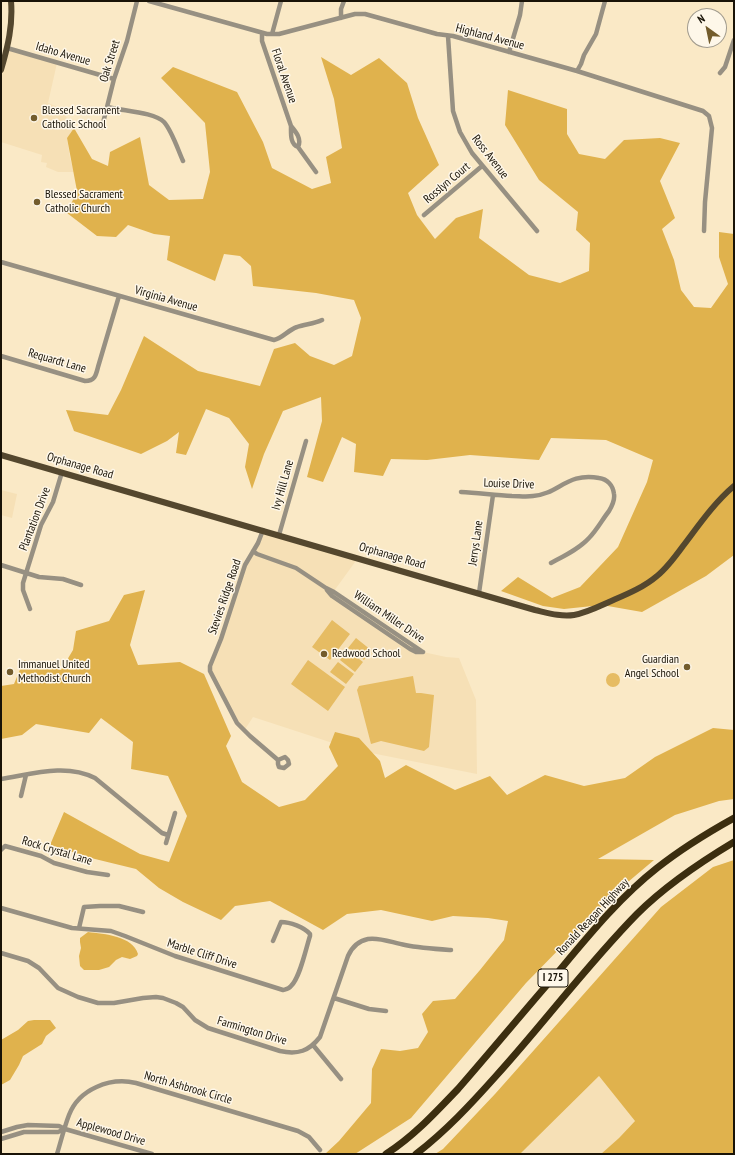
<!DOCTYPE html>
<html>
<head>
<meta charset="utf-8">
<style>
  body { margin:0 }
  #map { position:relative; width:735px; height:1155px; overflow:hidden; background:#fae9c6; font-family:"PT Sans Narrow",sans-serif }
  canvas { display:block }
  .frame { position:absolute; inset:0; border:2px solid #191307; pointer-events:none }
  .north { position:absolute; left:687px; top:8px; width:40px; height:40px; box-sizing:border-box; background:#fef7e9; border:1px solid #a29c8f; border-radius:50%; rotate:327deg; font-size:11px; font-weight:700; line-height:16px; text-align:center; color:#191307 }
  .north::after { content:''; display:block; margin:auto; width:14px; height:18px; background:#735c2c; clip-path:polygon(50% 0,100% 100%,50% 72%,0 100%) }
</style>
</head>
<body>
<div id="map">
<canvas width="735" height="1155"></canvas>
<div class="frame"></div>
<div class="north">N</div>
</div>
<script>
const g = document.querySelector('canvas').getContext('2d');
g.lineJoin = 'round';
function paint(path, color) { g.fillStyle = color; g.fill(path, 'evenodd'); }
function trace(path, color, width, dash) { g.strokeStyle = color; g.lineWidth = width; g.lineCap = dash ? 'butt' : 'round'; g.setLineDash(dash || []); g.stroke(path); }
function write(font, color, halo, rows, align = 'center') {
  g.font = font + ' "PT Sans Narrow",sans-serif'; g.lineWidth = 3; g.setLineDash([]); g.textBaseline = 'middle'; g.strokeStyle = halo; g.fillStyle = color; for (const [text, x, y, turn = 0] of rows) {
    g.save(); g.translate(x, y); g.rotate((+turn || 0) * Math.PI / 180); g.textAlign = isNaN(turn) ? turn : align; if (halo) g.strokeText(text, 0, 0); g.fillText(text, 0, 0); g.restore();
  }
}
const built = new Path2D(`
  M7 48 57 63 48 103 60 108 74 128 67 138 70 158 74 172H58L46 167 47 163 41 162 42 155 1 142V70Z
  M1 490 17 494 12 518 1 515Z
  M263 530 358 558 334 591 423 652 446 657 459 658 476 700 477 774 351 749 253 717 244 731 210 671 245 565Z
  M599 1076 635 1121 619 1138 601 1154H520Z`);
const green = new Path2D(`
  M332 620 350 634 330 660 312 647Z
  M356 638 371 650 364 660 348 648Z
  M347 650 363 662 355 672 340 660Z
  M308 660 345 687 328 711 291 684Z
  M338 662 354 674 346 684 330 672Z
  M606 680a7 7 0 1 1 14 0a7 7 0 1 1-14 0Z
  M413 676 416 693H421L434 695 429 747 424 751 381 741 371 744 357 690 359 686Z`);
const forest = new Path2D(`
  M321 57 351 75 379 58 407 83 418 118 439 165 408 193 417 215 435 239 456 218 483 209 479 238 529 275 560 283 589 271 590 243 576 230 578 212 539 180 505 125 508 90 567 109V134L579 154 605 159 624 140 660 138 680 143 660 181 675 218 662 229 674 260 681 290 694 307 711 308 728 284 719 257V232L734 234V555L706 576 642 612 602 605 564 609 543 606 501 591 518 577 552 598 580 587 618 547 647 482 653 460 606 440 551 438 539 460 470 455 427 460 391 459 383 476 354 472 356 444 342 437 323 482 307 477 322 421 321 397 283 411 264 454 252 489 245 467 249 444 229 418 206 409 186 455 176 453 179 432 167 441 141 454 74 431 66 410 108 415 121 390 144 336 198 371 260 386 274 349 295 343 310 356 334 365 352 356 361 318 354 300 316 293 253 286 251 266 240 256 224 254 215 281 167 260 170 236 154 234 128 225 116 237 97 236 67 213 77 191 67 138 74 128 92 159 108 166 110 152 140 137 149 185 169 200 203 199 210 172 205 123 161 78 173 67 237 92 263 142 272 168 312 189 331 183 326 157 342 148 334 99Z
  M145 590 130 645 138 665 180 662 204 674 231 736 226 746 242 782 279 807 305 800 338 766 329 747 335 732 359 738 380 761 385 778 406 765 455 790 490 776 507 795 545 775 584 786 625 778 655 757 713 728 734 730V799L719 801 675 815 598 859 654 860 609 898 526 983 411 1118 355 1154H325L339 1141 371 1103 372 1069 381 1049 400 1051 418 1048 428 1032 422 1014 433 1001 455 999 480 970 504 940 508 921 488 918 453 916 432 921 381 910 347 914 323 930 270 901 235 906 221 920 183 902 159 888 136 869 95 859 50 845 64 812 140 854 169 862 187 816 168 776 131 769 133 742 101 718 89 733 36 724 22 735 1 739V686L14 684 24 660 61 670 73 650 76 631 109 621 124 595Z
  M734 860V1154H601L619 1138 635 1121 599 1076 520 1154H435L443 1149 495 1094 661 907 713 867Z
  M88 932C104 934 133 936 138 954L137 956 130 959 122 957 116 960 109 967 99 970H84L80 966 79 956 81 948 80 942V938Z
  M34 1020H50L56 1028 46 1036 42 1044 23 1056 19 1065 10 1080 1 1085V1040L18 1030 28 1021Z`);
const minor = new Path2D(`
  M149 1 267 34H279L355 14H365L437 34 453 36 577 71 703 111 709 116 712 128 705 202 704 231
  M341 18V9L344 1
  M262 33V41L291 126C291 134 290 144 298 147 302 139 296 132 291 126
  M272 34 281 1
  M448 36 453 111 460 132 472 153 537 231
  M7 48 114 79
  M509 52 520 15 522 1
  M577 71 581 64 584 55 596 34 605 1
  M720 73 725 67 734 40
  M108 107C122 111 154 112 164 122 172 131 178 150 183 161
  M102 127 114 79 127 41 137 1
  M298 147 316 172
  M424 215 482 166
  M1 262 274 340C283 338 288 330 297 327 305 324 314 324 322 320
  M1 356 85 381C95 381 96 375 98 367L119 296
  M461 492C478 493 495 495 512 496 519 496 526 497 533 496 559 494 567 472 599 478 607 479 613 485 614 494 615 500 612 506 609 511 602 520 597 530 589 538 579 549 564 556 551 563
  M263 530 258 543 245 565 221 639 210 666V671L237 723 250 736 278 760V764L279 767 284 768 289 764 288 760 285 757 278 760
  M279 535 306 441
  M253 551 257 554 296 568 326 588 334 592 423 652
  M1 565 39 577 63 579 81 585
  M327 590 332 596 410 649 416 652H423
  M479 593 493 495
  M30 609 23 590V583L41 525 53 502 62 472
  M1 779C32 774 66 763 95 778L162 833 168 835
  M21 796 26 775
  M166 843 175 813
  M1 850 5 846 41 856 54 863 87 872 108 875
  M1 908 72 928 111 931 125 936 175 956 283 990C287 989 289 989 291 986 300 978 306 948 310 936V934C304 927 290 922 281 922L273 941
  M79 928 84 907 100 906H119L143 912
  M1 953 28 961 39 968 58 988 78 997 98 1003H114L143 998 156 997 163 998 176 1003 183 1007 195 1020 208 1028 280 1051C298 1055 309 1051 320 1037L348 956C352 947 358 941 368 939 380 937 393 943 405 945 420 948 436 949 451 950
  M334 998 369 1009 386 1011
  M313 1045 341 1079
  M1 1132 17 1127 28 1125 59 1126 65 1129 152 1154
  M1 1139 24 1132H58L65 1129
  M57 1154C61 1141 64 1128 69 1115 79 1089 110 1077 136 1083L298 1131 309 1137 320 1150`);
const major = new Path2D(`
  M1 70C8 46 13 25 11 1
  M1 455 535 610C548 613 561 617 574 615 586 613 598 607 609 602 625 595 643 588 657 576 667 568 675 557 683 546 699 525 714 503 734 486`);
const highway = new Path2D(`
  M386 1154C413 1137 436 1112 458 1089 492 1050 525 1010 559 971 589 935 620 897 657 868 681 849 707 833 734 818
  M416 1154C446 1131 471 1104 496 1076 544 1023 587 965 637 914 666 885 699 863 734 842`);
const markers = [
  [34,118,4,"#735c2c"],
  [37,202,4,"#735c2c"],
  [324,654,4,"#735c2c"],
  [687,667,4,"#735c2c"],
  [10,672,4,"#735c2c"]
];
const shields = [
  [553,978,30]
];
const shieldNames = [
  ["I 275",553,978]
];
const streetNames = [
  ["Highland Avenue",490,37,15],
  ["Idaho Avenue",63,54,16],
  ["Oak Street",110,61,-73],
  ["Floral Avenue",284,76,71],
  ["Ross Avenue",490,157,52],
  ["Rosslyn Court",447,183,-40],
  ["Virginia Avenue",166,299,16],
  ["Requardt Lane",57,361,16],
  ["Orphanage Road",80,466,16],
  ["Louise Drive",509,484,2],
  ["Ivy Hill Lane",283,485,-74],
  ["Plantation Drive",35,519,-69],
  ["Jerrys Lane",476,543,-82],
  ["Orphanage Road",392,556,16],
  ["Stevies Ridge Road",225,597,-71],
  ["William Miller Drive",389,617,34],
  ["Rock Crystal Lane",57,851,17],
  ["Ronald Reagan Highway",593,917,-47],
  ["Marble Cliff Drive",202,954,18],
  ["Farmington Drive",252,1031,17],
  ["North Ashbrook Circle",188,1088,16],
  ["Applewood Drive",111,1132,16]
];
const poiNames = [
  ["Blessed Sacrament",42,111],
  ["Catholic School",42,125],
  ["Blessed Sacrament",45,195],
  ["Catholic Church",45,209],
  ["Redwood School",332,654],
  ["Guardian",679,660,"right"],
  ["Angel School",679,674,"right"],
  ["Immanuel United",18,665],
  ["Methodist Church",18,679]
];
paint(built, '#f6e0b6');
paint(green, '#e6bc63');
paint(forest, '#e0b24d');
trace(minor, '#979082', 4.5);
trace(major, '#54472e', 6);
trace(highway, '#3c2e0f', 7);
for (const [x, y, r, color] of markers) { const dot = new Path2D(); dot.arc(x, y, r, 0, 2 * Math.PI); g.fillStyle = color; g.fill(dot); trace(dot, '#fef7e9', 1.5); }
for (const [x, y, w] of shields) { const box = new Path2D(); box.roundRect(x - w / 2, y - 9, w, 18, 3); g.fillStyle = '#fef7e9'; g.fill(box); trace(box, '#191307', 1); }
write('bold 11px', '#191307', null, shieldNames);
write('12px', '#191307', '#fef7e9', streetNames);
write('12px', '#191307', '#fef7e9', poiNames, 'left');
</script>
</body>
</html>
